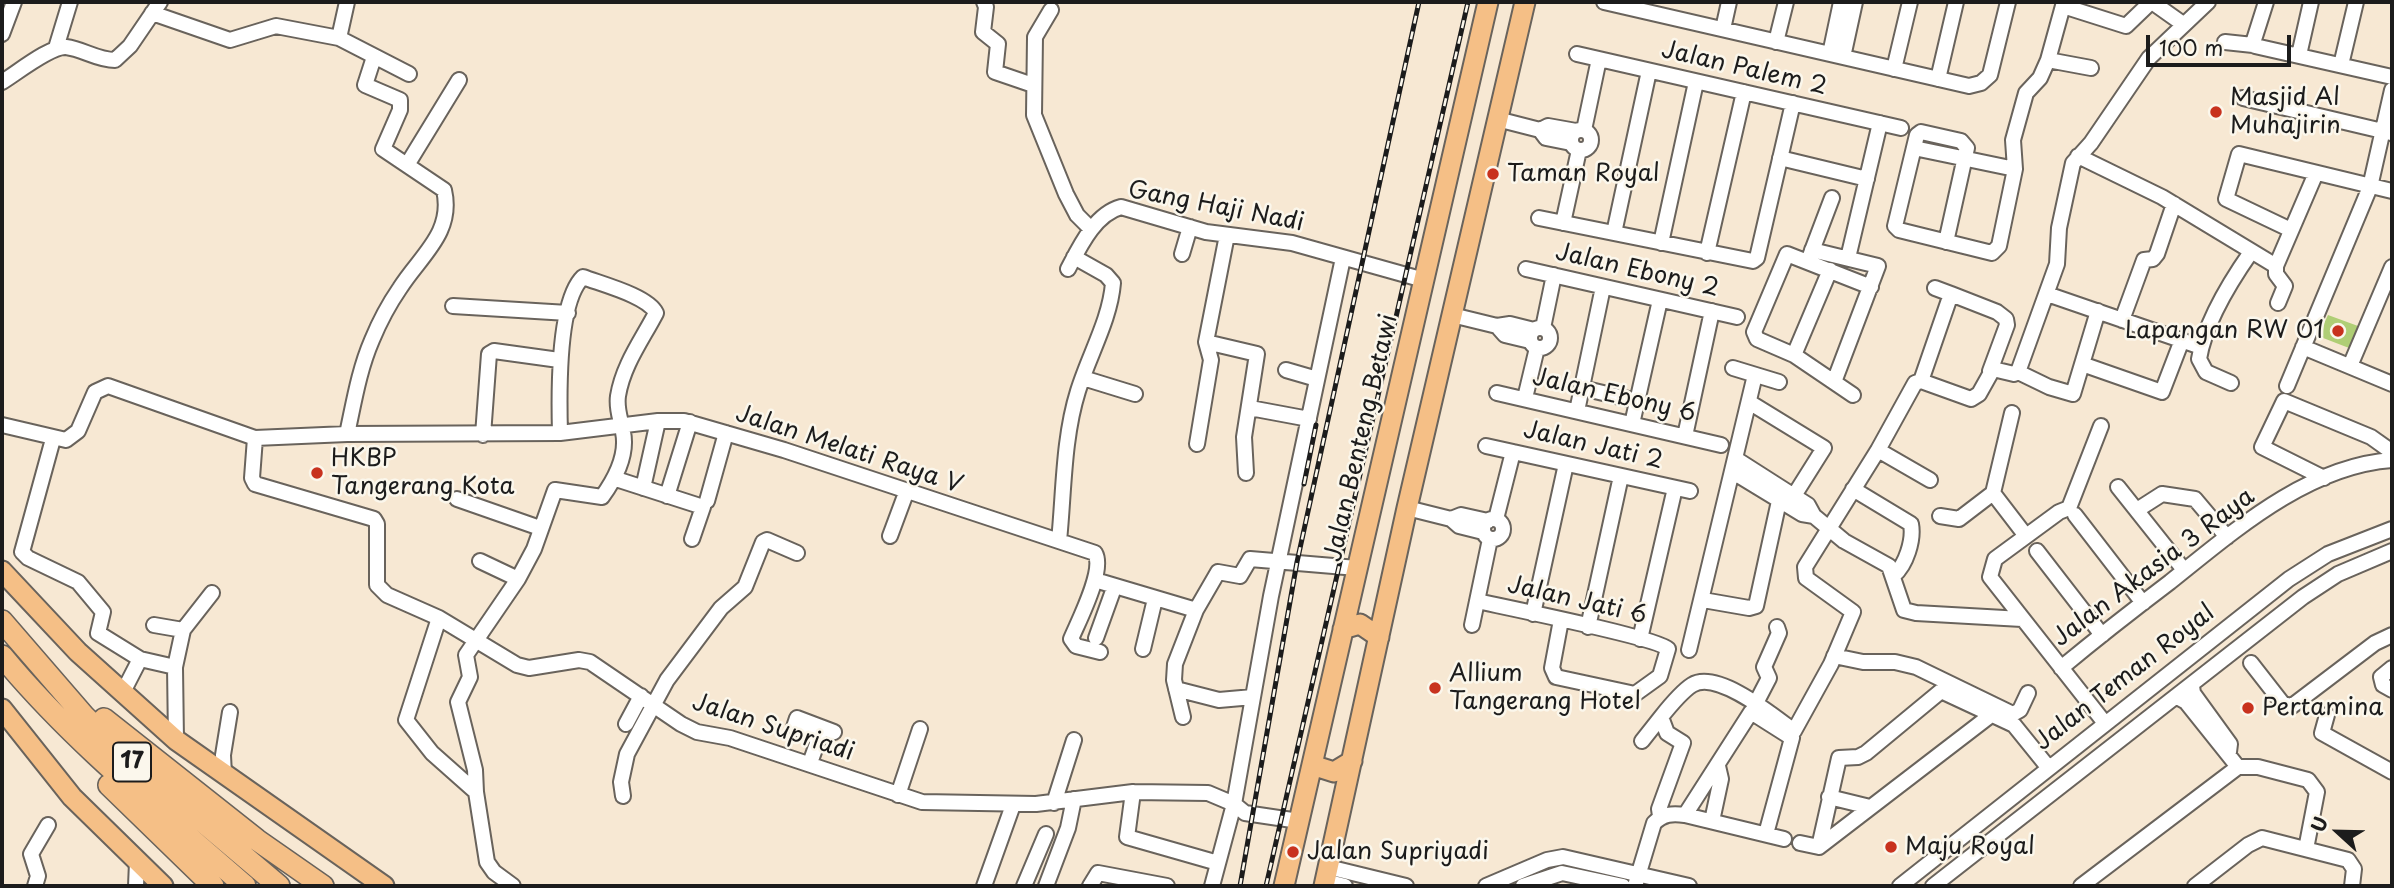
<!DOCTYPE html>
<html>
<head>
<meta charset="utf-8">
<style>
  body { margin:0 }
  #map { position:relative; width:2394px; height:888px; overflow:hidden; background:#f7e8d3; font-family:"Playpen Sans",sans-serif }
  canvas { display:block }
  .frame { position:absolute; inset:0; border:4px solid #1c1c1c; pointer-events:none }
  .north { position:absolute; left:2303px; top:797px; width:70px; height:70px; -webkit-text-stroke:5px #fbf7ec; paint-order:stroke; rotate:292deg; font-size:19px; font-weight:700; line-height:28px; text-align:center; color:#1c1c1c }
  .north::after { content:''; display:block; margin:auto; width:24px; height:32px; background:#1c1c1c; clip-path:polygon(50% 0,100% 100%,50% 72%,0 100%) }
  .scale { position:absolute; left:2146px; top:35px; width:145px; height:32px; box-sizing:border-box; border:4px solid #1c1c1c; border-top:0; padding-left:9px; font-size:21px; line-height:24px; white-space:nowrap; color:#1c1c1c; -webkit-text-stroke:5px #fbf7ec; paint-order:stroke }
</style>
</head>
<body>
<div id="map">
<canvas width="2394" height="888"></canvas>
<div class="frame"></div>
<div class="north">U</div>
<div class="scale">100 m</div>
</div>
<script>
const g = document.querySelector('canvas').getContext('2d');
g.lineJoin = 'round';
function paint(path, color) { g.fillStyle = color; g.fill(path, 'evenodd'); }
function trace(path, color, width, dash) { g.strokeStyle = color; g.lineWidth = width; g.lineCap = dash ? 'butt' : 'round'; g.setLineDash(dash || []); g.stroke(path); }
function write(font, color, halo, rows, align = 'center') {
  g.font = font + ' "Playpen Sans",sans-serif'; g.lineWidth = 5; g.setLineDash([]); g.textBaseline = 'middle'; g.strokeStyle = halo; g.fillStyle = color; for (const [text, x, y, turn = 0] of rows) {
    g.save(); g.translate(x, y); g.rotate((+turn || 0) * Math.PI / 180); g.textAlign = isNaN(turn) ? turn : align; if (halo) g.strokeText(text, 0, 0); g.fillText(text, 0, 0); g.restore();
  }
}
const green = new Path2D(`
  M2328 315 2358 326 2349 348 2318 336Z`);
const minor = new Path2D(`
  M984 2 986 7 983 32 998 44 995 72 1033 85
  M1604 2 1969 86 1981 83 1990 75 2008 2
  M2152 2 2183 24
  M2266 2 2253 43 2255 46 2392 77
  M2063 6 2126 26 2151 2
  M1051 10 1035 37 1034 115 1066 194 1077 215 1091 229
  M152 13 230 40 276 26 339 38 409 74
  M1723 29 1729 2
  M2 34 14 2
  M339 38 347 2
  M1776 42 1786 2
  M2225 42 2253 45
  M56 48 70 2
  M1577 54 1901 128
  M1830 54 1841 2
  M2299 55 2311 2
  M1843 57 1855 2
  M2048 60 2091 68
  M2341 65 2356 2
  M1894 69 1910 2
  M1938 79 1956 2
  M2 82C17 73 50 46 66 47 83 49 97 60 115 60L130 46 160 2
  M2243 98 2391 133
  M1497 119 1540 130 1546 138 1571 143
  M1540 130 1548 126 1576 131
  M1584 130 1599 59
  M1571 140a10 10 0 1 1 20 0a10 10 0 1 1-20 0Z
  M1914 148 2015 169
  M2078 156 2162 197 2276 266
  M1780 158 1867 179
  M407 165 459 80
  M1539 218 1753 261 1757 258 1793 103
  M1563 223 1579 150
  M2291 230 2226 199 2239 154 2392 191
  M1614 233 1649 71
  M1946 242 1967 148 1961 141 1921 132 1917 135 1895 226 1899 230 1992 253 1999 246 2015 169 2013 140 2026 93 2040 78 2048 60 2064 2
  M1661 243 1696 82
  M1812 250 1878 266 1834 382
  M1707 253 1744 92
  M1182 254 1190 227
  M1810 256 1832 198
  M1848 258 1880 123
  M1068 269C1080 246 1095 214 1121 207L1206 232 1292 243 1424 280
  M1526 269 1737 317
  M1951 294 1997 312 2006 319 2007 325 1990 371
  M2047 294 2201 347
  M2278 303 2285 286 2276 274V266L2316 173
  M453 306 568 313
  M1452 315 1497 326 1510 324 1534 330
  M2122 320 2144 260 2153 259 2157 254 2174 204
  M1497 326 1505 335 1530 341
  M1543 328 1554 275
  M1530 338a10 10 0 1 1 20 0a10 10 0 1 1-20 0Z
  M1206 342 1257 354 1244 437 1246 473
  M2303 347 2392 384
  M1794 355 1830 270
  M2082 364 2162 392 2182 340
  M2350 366 2392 267
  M1733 368 1779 382
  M1286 370 1317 379
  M2018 372 2049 387 2073 394 2098 311
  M1083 378 1135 394
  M1921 381 1951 294 1935 288
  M2231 383 2206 372 2199 359C2205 322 2230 282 2251 252
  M2287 386 2370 187 2392 90
  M1582 388 1637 401
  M1497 393 1721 445
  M1853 395 1794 355 1757 339 1754 332 1787 254 1871 287
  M1525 398 1537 348
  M1749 402 1824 448 1790 502
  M1250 408 1309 419
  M1577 411 1603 287
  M1632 424 1660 300
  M2 425 66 440 78 431 95 392 108 386 255 438 347 434 560 433 658 421H684L784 450 1095 553C1105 570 1079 620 1071 639L1076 646 1100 652
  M2101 426 2069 508 2059 512 1995 559 1990 577 2104 722
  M347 434C354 402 359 370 372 340 379 323 389 304 400 288 420 256 454 233 444 190L383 149 400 110V100L365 85 374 57
  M483 435 489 354 494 351 559 360
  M1685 436 1712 311
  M255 438 252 478 255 484 374 519 377 524V585L387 595 439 618 517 665 529 668 579 660 590 662 681 724 697 732 730 738 922 802 1036 804 1133 792 1208 793 1234 804 1245 813 1299 821
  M53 439 22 552 28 558 78 582 103 612 98 633 140 659 122 694
  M1197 444 1211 360 1206 342 1227 235
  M1486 446 1690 491
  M1878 450 1930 480
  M1736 459 1808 505 1814 516 1844 541 1889 566 1904 610 1916 613 2022 619
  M1733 472 1802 514 1814 516
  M2324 478 2262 447 2284 401 2371 437 2392 452
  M616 479 703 507 692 539
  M2118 487 2184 570
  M643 488 658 421
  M1853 489 1911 524C1914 540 1906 565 1894 575
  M1993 493 2012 413
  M667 496 690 422
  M457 499 540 528
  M707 501 726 433
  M1407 508 1451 519 1459 526 1483 532
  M2137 510 2162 494 2195 499 2227 537
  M2075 515 2143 603
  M1940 516 1959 519 1993 493 2026 536
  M1451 519 1461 515 1488 521
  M1496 519 1513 452
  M1483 529a10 10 0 1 1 20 0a10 10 0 1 1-20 0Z
  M890 536 906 493
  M1059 541C1064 492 1063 439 1078 391 1089 355 1110 320 1113 283L1106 275 1074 257
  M2037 551 2102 635
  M480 561 518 579 534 549 555 490 602 497C615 479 628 456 623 432 621 419 616 410 618 396 623 365 642 340 656 313 648 296 601 284 583 277 557 302 559 398 560 433
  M1095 580 1196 610 1218 572 1240 576 1250 559 1357 568
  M1703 600 1749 608 1756 606 1779 501 1785 491
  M1477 601C1504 607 1658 638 1668 649L1660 676 1635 694 1556 677 1552 668 1561 620
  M1533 614 1566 464
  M439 618 406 720 432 753 476 792 487 862 494 872 513 886
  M154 625 183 630
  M1472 625 1490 539
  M1588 627 1621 476
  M1096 638 1114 588
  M1640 639 1675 488
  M1143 649 1155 599
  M1689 650 1755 375
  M1834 656 1863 662H1895L1916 667 2013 714 2020 710 2028 693
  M140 659 175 667 176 740
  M2251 663 2283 704 2292 706 2375 643 2392 635
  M175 667 183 630 212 593
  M2061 668C2096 639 2133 610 2170 582 2234 531 2307 466 2392 460
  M2392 668 2381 677 2383 685 2392 690
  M2192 686 2193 693 2230 744 2229 752
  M1176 689 1219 700 1253 697
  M2177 697 2186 702 2238 767
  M1756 703 1769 678 1764 667 1779 633 1777 627
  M2327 715 2322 733 2392 772
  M1183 717 1174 680 1175 664 1196 610
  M626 724 641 696
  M1642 741 1661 717
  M810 763 819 738 794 727 797 718 834 732
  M224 775 223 755 230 712
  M476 792 475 770 458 702 470 677 466 655 518 579
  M1133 792 1127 837 1218 863
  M898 795 920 729
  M623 796 621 782 627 754 667 680 721 608 745 587 763 542 767 540 797 553
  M1829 797 1870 807
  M1054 803 1074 740
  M1685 815 1751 712 1792 738 1766 834
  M1660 816 1659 809 1683 743 1667 733 1661 717C1669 707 1681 692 1692 685 1717 669 1775 717 1794 731L1831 664 1853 612 1806 578 1805 567 1878 450 1915 383 1921 381 1971 399 1979 394 1993 369 2014 374 2018 372 2057 264 2059 228 2073 163 2091 143 2149 58 2208 2
  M1712 821 1721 779 1718 766
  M1800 843 1819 847 1991 715
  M1819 847 1839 758 1858 757 1866 753 1941 691 2014 725 2048 767
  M1328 867 1406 886
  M1325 881 1345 886
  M35 886 38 876 31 854 48 825
  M136 886 137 862
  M984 886 1013 805
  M1024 886 1046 834
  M1046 886 1068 828 1074 799
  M1090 886 1098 873 1167 886
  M1212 886 1234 804 1271 596 1343 258
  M1486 886 1547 860 1563 857 1689 886
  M1523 886 1562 873 1623 886
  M1635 886 1654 823C1663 814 1672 813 1685 815L1784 839
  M1900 886 2289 579 2328 554 2392 529
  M1933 886 2303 597 2338 574 2392 551
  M2081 886 2238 767H2258L2308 780 2317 792 2306 849
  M2195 886 2248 845 2262 838 2348 860 2354 869 2352 886`);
const major = new Path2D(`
  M2 571 78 652 176 740 384 886
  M1343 629 1360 624 1379 637
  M2 709 72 797 163 886
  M1312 765 1334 772 1352 761
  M1284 886 1488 2
  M1324 886 1407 508 1525 2`);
const highway = new Path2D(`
  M2 621 85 717 117 749 279 886
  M2 656C73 742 162 813 245 886
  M104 719 257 840 323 886
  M109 785 213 886`);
const rail = new Path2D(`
  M1304 484 1316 425
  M1240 886 1297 562 1419 2
  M1266 886 1468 2`);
const markers = [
  [2216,112,7,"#c8321e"],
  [1493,174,7,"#c8321e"],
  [2338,331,7,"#c8321e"],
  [317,473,7,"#c8321e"],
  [1435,688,7,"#c8321e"],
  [2248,708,7,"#c8321e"],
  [1891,847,7,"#c8321e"],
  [1293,852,7,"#c8321e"]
];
const shields = [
  [132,762,38]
];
const shieldNames = [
  ["17",132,762]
];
const streetNames = [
  ["Jalan Palem 2",1744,69,13],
  ["Gang Haji Nadi",1216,207,11],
  ["Jalan Ebony 2",1637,271,13],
  ["Jalan Ebony 6",1614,396,13],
  ["Jalan Benteng Betawi",1362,438,-77],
  ["Jalan Jati 2",1593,446,13],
  ["Jalan Melati Raya V",849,450,18],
  ["Jalan Akasia 3 Raya",2154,568,-37],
  ["Jalan Jati 6",1577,601,13],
  ["Jalan Teman Royal",2125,678,-38],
  ["Jalan Supriadi",773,728,18]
];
const poiNames = [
  ["Masjid Al",2230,98],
  ["Muhajirin",2230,126],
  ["Taman Royal",1507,174],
  ["Lapangan RW 01",2324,331,"right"],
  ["HKBP",331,459],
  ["Tangerang Kota",331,487],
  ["Allium",1449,674],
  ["Tangerang Hotel",1449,702],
  ["Pertamina",2262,708],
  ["Maju Royal",1905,847],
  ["Jalan Supriyadi",1307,852]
];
paint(green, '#afce75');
trace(minor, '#69635c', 18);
trace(major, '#69635c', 23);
trace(highway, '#69635c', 24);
trace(minor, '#fff', 14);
trace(major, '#f5bf86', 19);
trace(highway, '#f5bf86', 21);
trace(rail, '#1c1c1c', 5);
trace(rail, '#fbf7ec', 2.5, [8]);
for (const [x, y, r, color] of markers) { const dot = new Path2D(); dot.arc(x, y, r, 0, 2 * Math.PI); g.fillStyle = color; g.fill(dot); trace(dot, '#fbf7ec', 2.5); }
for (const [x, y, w] of shields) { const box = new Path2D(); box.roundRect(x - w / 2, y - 19.5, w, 39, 5); g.fillStyle = '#fbf7ec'; g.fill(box); trace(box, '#1c1c1c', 2); }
write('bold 23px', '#1c1c1c', null, shieldNames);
write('24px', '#1c1c1c', '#fbf7ec', streetNames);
write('24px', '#1c1c1c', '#fbf7ec', poiNames, 'left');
</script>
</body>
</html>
